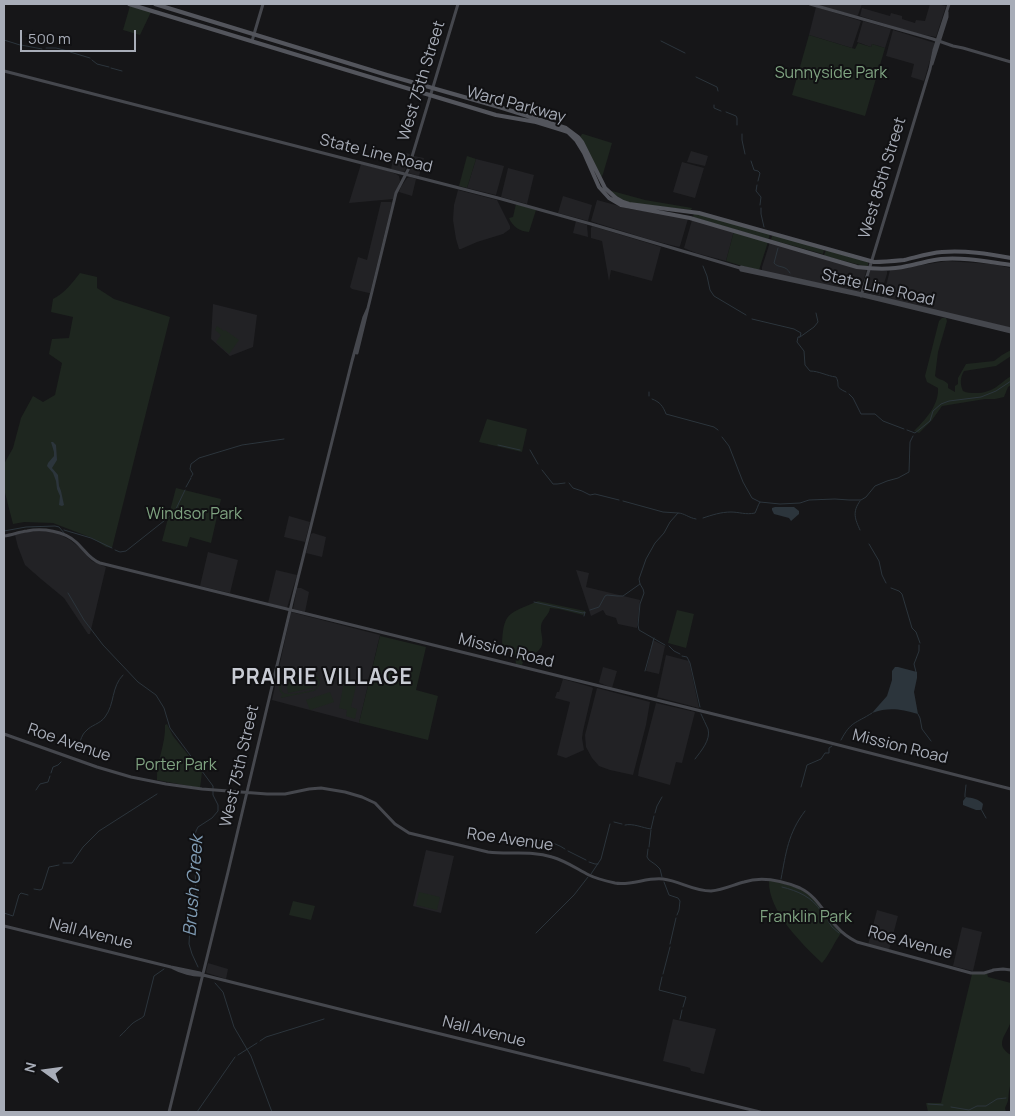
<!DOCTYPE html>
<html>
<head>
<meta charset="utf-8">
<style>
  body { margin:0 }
  #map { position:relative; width:1015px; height:1116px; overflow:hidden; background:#161618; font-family:Manrope,sans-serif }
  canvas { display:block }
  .frame { position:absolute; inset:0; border:5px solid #a8adb8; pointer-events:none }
  .north { position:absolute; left:20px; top:1046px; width:50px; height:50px; -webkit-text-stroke:4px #111113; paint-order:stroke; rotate:284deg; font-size:14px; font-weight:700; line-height:20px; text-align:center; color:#a8adb8 }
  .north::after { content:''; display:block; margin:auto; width:18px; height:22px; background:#a8adb8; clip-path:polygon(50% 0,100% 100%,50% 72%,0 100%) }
  .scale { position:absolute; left:20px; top:30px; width:116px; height:22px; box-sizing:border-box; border:2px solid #a8adb8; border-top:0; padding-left:6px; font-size:15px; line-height:18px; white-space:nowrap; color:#a8adb8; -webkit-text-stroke:4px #111113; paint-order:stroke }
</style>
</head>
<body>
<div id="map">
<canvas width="1015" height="1116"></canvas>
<div class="frame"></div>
<div class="north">N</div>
<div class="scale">500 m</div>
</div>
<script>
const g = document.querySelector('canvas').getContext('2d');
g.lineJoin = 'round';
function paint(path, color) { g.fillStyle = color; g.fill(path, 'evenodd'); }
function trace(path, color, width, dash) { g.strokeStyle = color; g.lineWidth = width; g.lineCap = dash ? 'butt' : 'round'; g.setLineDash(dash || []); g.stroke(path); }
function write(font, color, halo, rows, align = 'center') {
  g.font = font + ' Manrope,sans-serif'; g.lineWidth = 4; g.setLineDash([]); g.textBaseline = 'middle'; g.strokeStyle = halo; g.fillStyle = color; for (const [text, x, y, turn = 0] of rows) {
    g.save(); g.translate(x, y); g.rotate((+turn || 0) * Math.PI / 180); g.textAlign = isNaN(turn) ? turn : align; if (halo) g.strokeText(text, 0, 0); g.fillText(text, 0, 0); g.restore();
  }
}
const built = new Path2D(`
  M815 4H862L858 15 857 16Z
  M930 4H937L946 6 936 37 915 33 860 16 862 8 890 16 891 13 902 16V19L915 23 916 20 925 21Z
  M816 7 861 21 852 48 809 35Z
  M863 21 891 29 885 48 872 44 871 47 857 42Z
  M893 30 935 43 924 81 911 77 914 64 886 56Z
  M691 151 708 156 705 166 687 162Z
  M402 152 410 154 405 171 403 172 391 169 393 160 400 161Z
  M414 156 424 158 419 176 409 173Z
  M476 159 504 166 496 195 467 188Z
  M682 162 704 168 695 198 673 192Z
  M361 164 388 171 396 174 399 176 400 181 393 199 349 203Z
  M508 168 534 175 527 204 501 197Z
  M410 177 416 179 412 196 399 192 401 187 407 178Z
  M458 190 497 200 510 226V229L503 234 477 242 461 249H459L456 239 453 220 454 205Z
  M563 196 592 205 588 221 558 213Z
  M597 200 630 209 674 215 688 219 680 246 679 247 651 240 593 222 591 221Z
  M381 202H391L392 203 370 293H369L352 289 350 287 358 257 367 260Z
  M692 220 734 231 726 261 696 253 684 248Z
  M576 221 587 225 588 237 573 233Z
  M592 226 661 247 652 281 611 270 609 281 602 241 591 238V228Z
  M770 242 867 269 860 291 859 292 762 271V267Z
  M947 261 992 264 1011 268V328L883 298 890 270Z
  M872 270 887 271V274L880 296 864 292 870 271Z
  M213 304 257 315 253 347 230 356 211 339Z
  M289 516 310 522 305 542 284 537Z
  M48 531 57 533 70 540 79 547 92 561 106 567 90 634H88L64 598 41 579 25 565 18 547 15 535 26 532Z
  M313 533 326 537 322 557 306 553 311 534Z
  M208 552 238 560 230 593 200 586Z
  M276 570 297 575 287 608 268 603Z
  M576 570 589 573 586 587 640 600 637 628 618 624 616 618 606 615 603 610 591 616Z
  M297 588H301L309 592 305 612 293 609Z
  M291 612 380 635 359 723 272 700Z
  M653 640 665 646 659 674 646 671Z
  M666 655 689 661 699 708 657 697Z
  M603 667 617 671 612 688 600 683 599 682Z
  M563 679 591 687 593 688 583 731 582 738 584 750 566 758 557 755 570 702 555 698 557 692H559Z
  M597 688 650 702 646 725 633 775 610 770 599 766 592 758 586 747 585 735Z
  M656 703 695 712 682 763 676 762 670 785 638 776 639 769Z
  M426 850 454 856 441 913 413 906Z
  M877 910 898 916 889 950 868 945Z
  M962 927 982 932 973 971 953 966Z
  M208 963 228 969 226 979 207 973 206 972Z
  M673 1019 716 1029 704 1074 691 1071 690 1068 687 1067 663 1061Z`);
const green = new Path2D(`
  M130 6 151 12 140 35 123 30Z
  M809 35 855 49 858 43 871 47 872 44 885 48 865 116 792 95Z
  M582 134H583L612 143 603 174 601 178 580 137Z
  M467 156 476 159 467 188 459 186Z
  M612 191 645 200 692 208 691 210 631 203 624 201 610 192Z
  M516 204 536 210 529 232C519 231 513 227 509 218L513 217Z
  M694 213 770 234 769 238 768 239 693 217Z
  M734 231 768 242 759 270 742 266 726 261Z
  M773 234 824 250 823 254 772 240 771 239Z
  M826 250 868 262V267L825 256 824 255Z
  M80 273 97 277V288L114 299 170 317 112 548 106 547 92 538 53 523 24 522 13 524 4 489V464L13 448 21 418 33 396 43 402 55 395 62 363 49 354 52 339 69 338 73 317 51 312 53 299C65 293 72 283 80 273Z
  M942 318H946L947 321 938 352 935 376C938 380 944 379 948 384V388L955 392V386L958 384V378L966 364 994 361 1002 355 1011 350V356L996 366 964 371C960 378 960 384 963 391 967 393 971 393 975 393 994 393 997 385 1011 376V385L1008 387 1004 397 995 399H985L942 406 932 420 919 433 914 431C926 419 939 405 938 388L927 382 925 376 939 321Z
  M217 326 224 331 225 330 239 340 229 354 216 342 221 335 215 330Z
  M487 419 527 429 522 452 479 442Z
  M176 488 221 499 211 543 190 537 187 547 162 541Z
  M538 601 585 611 586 613 583 615 559 609 550 608C549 616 542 618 541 626 540 634 546 643 539 650 532 657 526 653 522 665L516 664 514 649 502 646C503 611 509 614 538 601Z
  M677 610 694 614 686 648 668 643Z
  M380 636 426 647 416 690 438 696 428 740 359 723Z
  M311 673C321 675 323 686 314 691L281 698V696L283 695C277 690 278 683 285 678ZM311 675C316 677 321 682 316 688 313 691 287 696 284 693 281 691 281 689 281 685L284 681Z
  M311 677 313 688 288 693 286 682Z
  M344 682 356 686 351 707 357 709 355 719 346 716 347 710 339 708Z
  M330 692 334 702 310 710 306 700Z
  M167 724 173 736 202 772 200 788 157 780C156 762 166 744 165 725Z
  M769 881H776L800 889 810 895 842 932C834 942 830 954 822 963 802 944 768 911 769 881Z
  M419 892 440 897 437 910 416 905Z
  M293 901 315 906 311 920 289 915Z
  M987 973 988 977 1011 983C1011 995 1013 1009 1011 1020 1009 1033 992 1044 1011 1055V1082L1009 1091 1008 1101 1005 1108 1006 1112H928L926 1103H941L972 974Z`);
const water = new Path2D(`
  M51 442H53L56 445 57 460 52 468 58 475 59 486 61 491 64 505 62 506 59 505 60 496 57 489 56 481 53 473 47 466 48 463 54 456V452Z
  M775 507H794L799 511V514L791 521 789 518 774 514 772 510V508Z
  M895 667H898L917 672V678L914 692 918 714C900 709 889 707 872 713L887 696 892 680V671Z
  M966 797C972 798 979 799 983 804L982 809 980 810H976L963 805V801Z`);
const stream = new Path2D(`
  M4 40 20 45
  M661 41 685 53
  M21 45 42 49
  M46 48H56L68 51
  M70 52 90 58
  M92 60 97 64 109 67
  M111 68 122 71
  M696 77 717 87 718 91
  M714 105V108L721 111
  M726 112 736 116 737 118V125
  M742 134V140L745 154
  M751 161 754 170 758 171 760 173 758 181
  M757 185 756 191 761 197 760 205
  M761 208V214L764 227
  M778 248 774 263C779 269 785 264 790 273
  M703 266 707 276 710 290 714 296 746 315
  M752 319 794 329 801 333 800 337H798L797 342 804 351 805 365 810 371C819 371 827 376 836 377 841 386 833 386 846 392
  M800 337 814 327 818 322 816 313
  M649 392V396
  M849 394 853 398 861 414H875L883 421 904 429
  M652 399C660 402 663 406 666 414L714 427 718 430
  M907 430 915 433 930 421 933 411 941 404 949 401 981 397 996 391 1011 381
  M722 437 729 446 743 482 752 498 760 502
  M498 445 520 450
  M530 450 538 464
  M542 470 553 484H557L565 483
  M191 477 193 474 190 469 191 464 199 458 242 445 284 439
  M569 483 573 488 582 491 590 495 595 494 619 500
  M186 487 191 478
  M623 501 663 512 678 513
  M860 501C852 512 855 519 860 530
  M703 518C712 515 721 512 731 512 739 512 746 515 755 513 757 509 758 505 760 502L780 504 800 503 809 500 835 499 849 500H861L866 497 875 486 887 481 898 478 909 472 910 442 913 436
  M64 530 91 538 112 548
  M4 531 26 527 55 526 59 527 65 534
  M869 544 879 561 882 575 886 583
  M115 550 120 552 126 551 174 513 185 490
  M891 588 899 591 902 594 912 628 916 632 920 643
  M68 593 84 620 103 645 138 682 156 695 164 708 170 728 213 786V795L218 805V811L212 818 198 827 196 831 194 841 196 894 191 907 189 944 192 954 198 967
  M534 602 583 613 585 612 584 616
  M590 610 599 607 605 596 607 595 617 596H623L640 584
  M665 645 639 630 638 625 640 604 644 593 643 589 640 584 639 579 646 559 655 543 664 533 670 522 678 513C684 513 689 518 696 519
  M669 646 674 651 680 654
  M682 656 687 657 690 663 700 707
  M645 671 654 638
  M916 672 914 664 919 651V645
  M918 714 920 718 922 729 931 741
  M841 740C851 721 855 724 872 713
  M75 747C82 743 80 736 86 731 91 725 100 724 105 717 115 704 111 687 123 675
  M695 759C701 751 711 740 708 729 706 724 703 719 701 714
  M51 773 53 767 58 765 61 762
  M801 787 807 765 821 759 825 753H829V748L832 746
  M36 790 40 784 48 782 50 776
  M965 797V794L966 785
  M981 809 986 818
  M655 813 657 806 662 797
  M614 822 622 824
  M625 825C633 823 643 828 651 829L654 816
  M518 839C534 839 552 840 565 849
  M649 847 651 830
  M648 849 647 857 649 860 656 865 660 869 662 877
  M568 851 586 860
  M589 862 595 864H598
  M63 863H72L83 847 99 831 157 794
  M591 874 601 859 610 824
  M781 879C786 853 788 833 805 811
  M664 882 669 895 678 898 680 901 679 910 677 915
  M782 887C798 891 812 897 821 911
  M34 889 40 890 42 889 49 867 59 865
  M4 913 13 916 19 895 21 893 28 895
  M828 921 832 927 839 933
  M536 933 574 895 588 877
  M670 944 676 918
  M663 974 670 947
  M662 977 659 990 686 997 683 1007
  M215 983 223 992 234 1027 251 1056 272 1112
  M680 1019 682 1010
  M120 1036C125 1032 128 1027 133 1023 137 1020 141 1019 144 1016L154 976 164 969
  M260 1041 266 1037 324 1019
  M238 1055 257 1043
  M928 1104 943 1105
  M951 1107 969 1110 977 1106H986L997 1099 1006 1098
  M197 1112 235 1057`);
const secondary = new Path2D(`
  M810 4 933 39 953 46 963 48 1011 62
  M252 41 263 4
  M932 64 947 17V12
  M4 71 498 198 591 224 740 268 741 267 881 298 1011 329
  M740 268 741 270 863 296 1011 332
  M861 296 930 69 934 50 949 4
  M357 353 396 193 408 170 458 4
  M4 536C12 535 19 532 27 531 43 528 64 531 76 542 85 550 89 559 100 563L819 740 1011 789
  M4 734 97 767 131 777 166 784 202 789 267 794H285L309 789 321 788 345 792 362 797 375 803 395 824 409 833 488 852C510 855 530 850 552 857 566 861 577 869 589 875 597 879 606 881 615 883 631 886 647 877 663 879 680 881 693 891 711 891 723 890 733 885 744 882 762 876 783 881 800 888 817 896 824 913 836 926 842 933 849 938 857 942L971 973H984L994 970
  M4 926 171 967 200 973 203 975
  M171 967C180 972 194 976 203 975L363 1015 760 1112
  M993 970 1003 969 1011 970
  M169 1112 228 872 293 598 352 361 364 317 368 308`);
const primary = new Path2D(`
  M129 4 340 68 496 115 536 122 562 130 568 132 576 140 584 153 599 187 609 198 621 205 690 218 857 267C873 269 891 270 907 266 919 264 930 260 941 259 965 257 988 262 1011 265
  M155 4 387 75 499 107 566 128 578 137 582 142 605 188 616 198 623 202 629 204 699 213 874 262C884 262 894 261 904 260 917 257 929 253 942 252 965 250 989 254 1011 258`);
const parkNames = [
  ["Sunnyside Park",831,74],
  ["Windsor Park",194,515],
  ["Porter Park",176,766],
  ["Franklin Park",806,918]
];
const streetNames = [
  ["West 75th Street",422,81,-73],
  ["Ward Parkway",516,105,15],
  ["State Line Road",376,154,14],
  ["West 85th Street",883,178,-73],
  ["State Line Road",878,288,13],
  ["Mission Road",506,651,14],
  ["Roe Avenue",69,743,19],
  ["Mission Road",900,747,14],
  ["West 75th Street",240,766,-77],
  ["Roe Avenue",510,840,8],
  ["Nall Avenue",91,934,14],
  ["Roe Avenue",910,943,15],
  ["Nall Avenue",484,1032,14]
];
const waterNames = [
  ["Brush Creek",194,886,-86]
];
const districtNames = [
  ["PRAIRIE VILLAGE",322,678]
];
paint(built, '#222225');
paint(green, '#1e261f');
paint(water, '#2c353c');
trace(stream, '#2c353c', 1);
trace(secondary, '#45474d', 3);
trace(primary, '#53555c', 4);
write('16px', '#7fa381', '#111113', parkNames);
write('16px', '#a8adb8', '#111113', streetNames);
write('italic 18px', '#7f9bb3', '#111113', waterNames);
g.letterSpacing = '1px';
write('bold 21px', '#c9ccd4', '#111113', districtNames);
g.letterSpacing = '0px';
</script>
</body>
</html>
